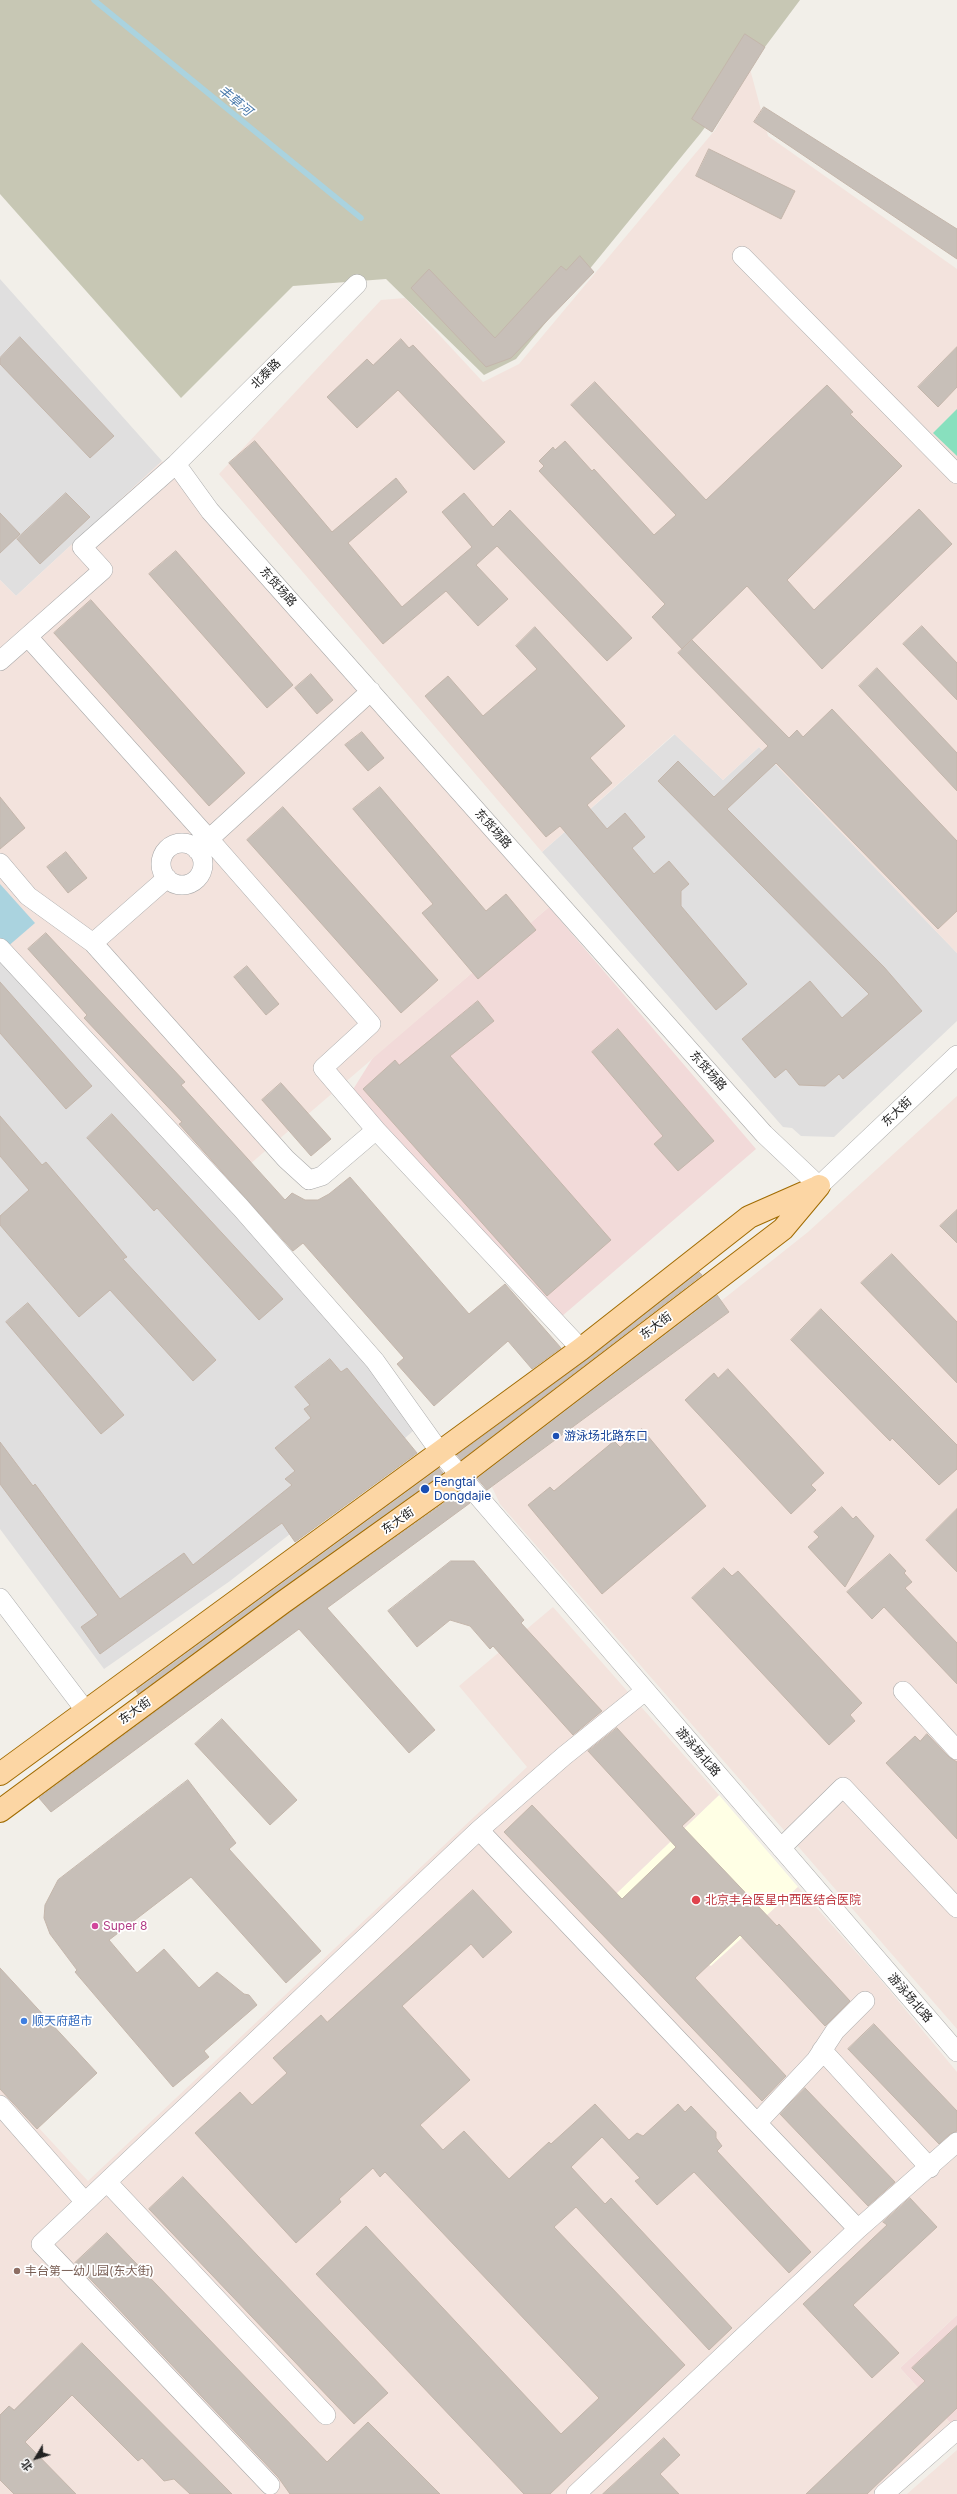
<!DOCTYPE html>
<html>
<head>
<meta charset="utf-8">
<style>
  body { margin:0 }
  #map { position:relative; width:957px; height:2494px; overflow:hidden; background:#f2efe9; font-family:Inter,"Noto Sans SC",sans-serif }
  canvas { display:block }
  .north { position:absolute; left:16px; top:2438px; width:40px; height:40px; -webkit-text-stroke:3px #fff; paint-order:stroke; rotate:232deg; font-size:11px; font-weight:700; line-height:16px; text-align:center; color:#222 }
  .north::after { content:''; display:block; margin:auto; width:14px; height:18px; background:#222; clip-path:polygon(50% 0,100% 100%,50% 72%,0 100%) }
</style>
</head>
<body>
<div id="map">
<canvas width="957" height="2494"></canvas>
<div class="north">北</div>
</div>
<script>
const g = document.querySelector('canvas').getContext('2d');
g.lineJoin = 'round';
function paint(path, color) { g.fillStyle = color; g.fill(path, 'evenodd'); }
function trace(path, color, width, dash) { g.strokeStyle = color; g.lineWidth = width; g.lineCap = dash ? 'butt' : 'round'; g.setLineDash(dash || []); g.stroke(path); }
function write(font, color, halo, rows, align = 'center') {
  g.font = font + ' Inter,"Noto Sans SC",sans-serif'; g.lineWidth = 3.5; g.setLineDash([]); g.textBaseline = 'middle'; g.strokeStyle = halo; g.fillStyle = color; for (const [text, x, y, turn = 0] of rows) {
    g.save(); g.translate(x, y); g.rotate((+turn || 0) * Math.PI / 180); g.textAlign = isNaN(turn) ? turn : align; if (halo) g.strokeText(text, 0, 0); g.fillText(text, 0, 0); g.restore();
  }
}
const residential = new Path2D(`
  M0 279 162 461 16 596 0 580Z
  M675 734 723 780 759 747 957 953V1021L834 1137 801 1136 792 1128 783 1127 542 852Z
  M0 945 420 1408 413 1431 345 1491 230 1581 104 1669 0 1529Z`);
const commercial = new Path2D(`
  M549 907 756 1149 561 1317 352 1091 374 1056Z
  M957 2315V2420L952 2425 900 2368Z`);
const education = new Path2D(`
  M719 1795 798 1887 711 1966 595 1914Z`);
const military = new Path2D(`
  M750 69 768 136 957 269V953L759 747 723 780 674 734 542 852 219 474 381 300 405 298 483 382 519 364 715 130Z
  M162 461 549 907 221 1189 0 945V580L16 596Z
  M957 1096V2029L500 1504 492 1487 729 1312 721 1301 808 1232Z
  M553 1607 719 1795 595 1914 711 1966 798 1887 880 1979 957 2072V2315L900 2368 952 2425 875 2494H0V2086L88 2181 527 1767 459 1686Z
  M957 2450V2494H907Z`);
const construction = new Path2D(`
  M0 0H800L700 134 516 359 484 375 386 279 293 286 181 398 0 194Z`);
const pitch = new Path2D(`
  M957 409V456L933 433Z`);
const water = new Path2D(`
  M0 884 35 923 6 948 0 942Z`);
const stream = new Path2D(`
  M94 0 361 218`);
const building = new Path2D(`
  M745 34 765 47 712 132 692 119Z
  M764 107 957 229V259L754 122Z
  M709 149 795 191 781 219 696 176Z
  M580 256 594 272 511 358 486 367 411 288 429 269 495 338 561 266 566 270Z
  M20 337 114 436 90 458 0 364V358Z
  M401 339 409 348 413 345 505 442 474 470 398 390 357 428 327 397 367 359 373 365Z
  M957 347V387L938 407 918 387Z
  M595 382 706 500 827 385 853 412 850 414 902 466 787 580 814 610 919 509 952 544 822 669 747 586 682 649 652 617 665 604 539 471 544 466 539 461 553 447 555 450 565 441 592 471 594 469 654 535 676 515 571 405Z
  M255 441 332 532 396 478 407 492 348 543 402 607 472 547 442 512 464 493 493 527 510 510 632 638 607 661 497 546 476 565 508 599 478 626 446 591 383 644 229 463Z
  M66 493 90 517 40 564 17 539Z
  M0 513 20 534 0 553Z
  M176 551 293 685 267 708 149 574Z
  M91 600 245 773 209 806 54 633Z
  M922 626 957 663V700L903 644Z
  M535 627 625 726 590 758 612 783 587 805 607 829 625 813 645 837 632 848 654 874 669 861 689 884 681 891V906L747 984 716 1010 560 826 546 837 425 696 448 676 483 716 537 669 516 646Z
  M692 640 789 738 797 730 803 737 832 709 957 841V911L938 929 776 763 727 809 884 967 922 1011 843 1079 839 1074 825 1086 799 1085 786 1069 775 1078 742 1039 810 981 842 1018 869 994 658 781 678 761 714 797 768 746 678 653Z
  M877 668 957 753V791L859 686Z
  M311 674 333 700 317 714 295 688Z
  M362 732 384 758 368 771 345 745Z
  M380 787 486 911 506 894 536 930 478 979 422 913 433 904 353 809Z
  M0 797 25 828 0 849Z
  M283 807 438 980 401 1013 247 840Z
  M66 852 87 878 68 893 47 867Z
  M46 933 185 1082 181 1085 285 1200 292 1193 305 1200H318L329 1194 350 1177 469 1314 505 1284 561 1348 532 1369 508 1341 434 1406 397 1364 404 1358 303 1243 293 1251 179 1124 182 1122 84 1018 87 1015 28 949Z
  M247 966 279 1004 266 1015 234 977Z
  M0 982 92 1086 66 1109 0 1033Z
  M478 1001 494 1021 450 1056 611 1240 547 1296 363 1089 395 1060 399 1065Z
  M618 1029 714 1141 678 1171 654 1144 663 1136 592 1052Z
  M281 1083 331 1139 311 1156 262 1100Z
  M112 1114 283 1299 259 1320 157 1208 154 1211 87 1138Z
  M0 1116 42 1165 46 1162 127 1257 123 1259 216 1360 193 1381 110 1290 79 1317 0 1225V1216L29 1190 0 1156Z
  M957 1210V1243L940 1226Z
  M892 1254 957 1322V1383L861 1283Z
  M699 1272 702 1275 461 1460 457 1455 588 1359Z
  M717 1295 729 1312 487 1490 477 1478Z
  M28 1303 124 1415 101 1434 6 1322Z
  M821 1309 957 1445V1469L939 1485 892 1438 890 1441 791 1340Z
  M330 1359 341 1372 347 1368 417 1453 295 1542 282 1523 100 1654 81 1627 98 1615 0 1484V1442L33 1486 35 1484 120 1599 184 1553 193 1565 292 1485 285 1479 295 1471 275 1448 311 1418 304 1409 310 1405 295 1387Z
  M728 1369 824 1473 811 1485 816 1490 791 1514 685 1400 714 1373 718 1378Z
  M642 1429 706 1506 602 1594 528 1505 550 1487 554 1491 614 1441 620 1447Z
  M439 1468 443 1473 138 1694 136 1690Z
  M460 1492 470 1503 327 1608 435 1730 409 1753 299 1629 51 1812 39 1798 289 1613Z
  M842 1507 853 1519 856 1516 874 1536 845 1587 808 1547 819 1537 814 1532Z
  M957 1509V1572L926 1540Z
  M890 1554 906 1571 904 1573 912 1582 905 1588 957 1643V1684L884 1607 872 1619 847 1592Z
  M451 1561H474L524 1620 521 1623 602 1711 573 1735 493 1646 490 1649 470 1626 450 1620 417 1647 388 1611Z
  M724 1568 732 1576 738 1571 862 1703 850 1715 855 1721 829 1745 692 1598Z
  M222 1719 297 1800 270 1825 195 1744Z
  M617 1728 695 1814 682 1826 777 1926 779 1924 850 2001 825 2026 740 1935 695 1978 786 2076 762 2101 504 1832 532 1805 622 1899 676 1847 588 1751Z
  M927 1734 949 1757 957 1762V1839L886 1763 915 1736 920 1741Z
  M188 1780 236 1843 229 1849 321 1951 286 1983 191 1877 109 1940 137 1973 164 1949 199 1988 217 1972 244 1994 249 1995 257 2005 204 2051 209 2057 173 2087 75 1972 77 1970 50 1934 44 1918 45 1905 58 1880Z
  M473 1890 512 1932 483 1958 471 1944 402 2006 470 2080 420 2125 443 2150 464 2131 509 2179 549 2142 551 2144 595 2104 629 2140 637 2133 643 2136 678 2104 685 2112 691 2106 716 2132V2138L722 2146 717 2151 811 2252 789 2273 694 2172 657 2205 635 2181 640 2178 602 2137 571 2167 605 2204 611 2198 732 2328 709 2350 576 2207 554 2227 685 2365 550 2494H524L316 2274 366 2226 561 2434 599 2398 385 2172 380 2177 373 2168 339 2199 341 2202 296 2243 195 2133 240 2092 252 2105 287 2073 273 2058 321 2015 327 2022Z
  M0 1968 97 2073 37 2129 0 2089Z
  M874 2024 957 2111V2131L950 2134 939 2144 848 2049Z
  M805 2088 895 2182 868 2206 780 2114Z
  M183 2177 388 2393 354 2424 149 2209Z
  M910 2198 937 2227 853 2305 899 2353 872 2378 803 2304 887 2225 883 2222Z
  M107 2233 327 2462 368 2422 440 2494H290L278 2477 75 2263Z
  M957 2326V2408L867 2494H806L925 2381 912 2368Z
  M82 2343 232 2494H190L174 2479 164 2481 142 2458 138 2461 72 2395 25 2442 76 2494H14L0 2480V2415L9 2406 14 2410Z
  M664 2438 680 2455 660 2474 679 2494H603Z`);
const minor = new Path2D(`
  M742 256 957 474
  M176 464 210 511 764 1134 819 1186 957 1055
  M28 637 209 839 197 850
  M0 661 103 570 82 547 176 464 357 284
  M371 691 209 839 371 1024 323 1068 376 1130
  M161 864a21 21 0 1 1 42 0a21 21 0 1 1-42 0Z
  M0 863 28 896 93 943 286 1159 309 1180 322 1176 376 1130 581 1349
  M93 943 167 878
  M0 948 241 1208 375 1361 440 1452 957 2052
  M0 1598 85 1710
  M903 1691 957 1750
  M479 1830 564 1756 645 1691
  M781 1848 843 1787 957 1908
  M822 2050 930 2168
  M0 2105 85 2202
  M107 2182 326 2415
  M858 2229 957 2142
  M270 2485 41 2244 479 1830 757 2123
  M576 2494 858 2229 757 2123 816 2060 835 2031 865 2001
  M884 2494 957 2430`);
const major = new Path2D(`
  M0 1774 581 1349 749 1217 815 1188
  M0 1811 282 1603 460 1476 783 1229 819 1186`);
const markers = [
  [556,1436,4,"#1a4fb4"],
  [425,1489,5,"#1a4fb4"],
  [696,1900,5,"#e0444e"],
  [95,1926,4,"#d1479c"],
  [24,2021,4,"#3f7fe0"],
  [17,2271,4,"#8d6e63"]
];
const streetNames = [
  ["北泰路",266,374,-45],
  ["东货场路",278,587,48],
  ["东货场路",493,829,48],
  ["东货场路",708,1071,48],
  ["东大街",897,1112,-44],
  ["东大街",656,1326,-37],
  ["东大街",398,1521,-35],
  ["东大街",135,1711,-36],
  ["游泳场北路",698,1752,49],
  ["游泳场北路",910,1998,49]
];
const transitNames = [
  ["游泳场北路东口",564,1436],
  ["Fengtai",434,1482],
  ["Dongdajie",434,1496]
];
const healthNames = [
  ["北京丰台医星中西医结合医院",705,1900]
];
const hotelNames = [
  ["Super 8",103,1926]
];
const shopNames = [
  ["顺天府超市",32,2021]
];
const educationNames = [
  ["丰台第一幼儿园(东大街)",25,2271]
];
const waterNames = [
  ["丰草河",235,101,39]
];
paint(residential, '#e0dfdf');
paint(commercial, '#f2dad9');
paint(education, '#ffffe5');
paint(military, '#f3e3dd');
paint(construction, '#c7c7b4');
paint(pitch, '#88e0be');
paint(water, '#aad3df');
trace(stream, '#aad3df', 5.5);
paint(building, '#c7bfb8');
trace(building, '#c4b6ab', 1);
trace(minor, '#a9a9a9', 20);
trace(major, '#a06b00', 24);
trace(minor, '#fff', 19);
trace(major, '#fcd6a4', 22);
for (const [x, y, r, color] of markers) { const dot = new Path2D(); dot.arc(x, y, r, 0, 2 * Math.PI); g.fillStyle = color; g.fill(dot); trace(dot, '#fff', 1.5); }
write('12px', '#222', '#fff', streetNames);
write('12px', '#164399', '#fff', transitNames, 'left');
write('12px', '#be3a42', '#fff', healthNames, 'left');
write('12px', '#b23c85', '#fff', hotelNames, 'left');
write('12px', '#366cbe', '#fff', shopNames, 'left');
write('12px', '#785e54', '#fff', educationNames, 'left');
write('italic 13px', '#4a7aab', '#fff', waterNames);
</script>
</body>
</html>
